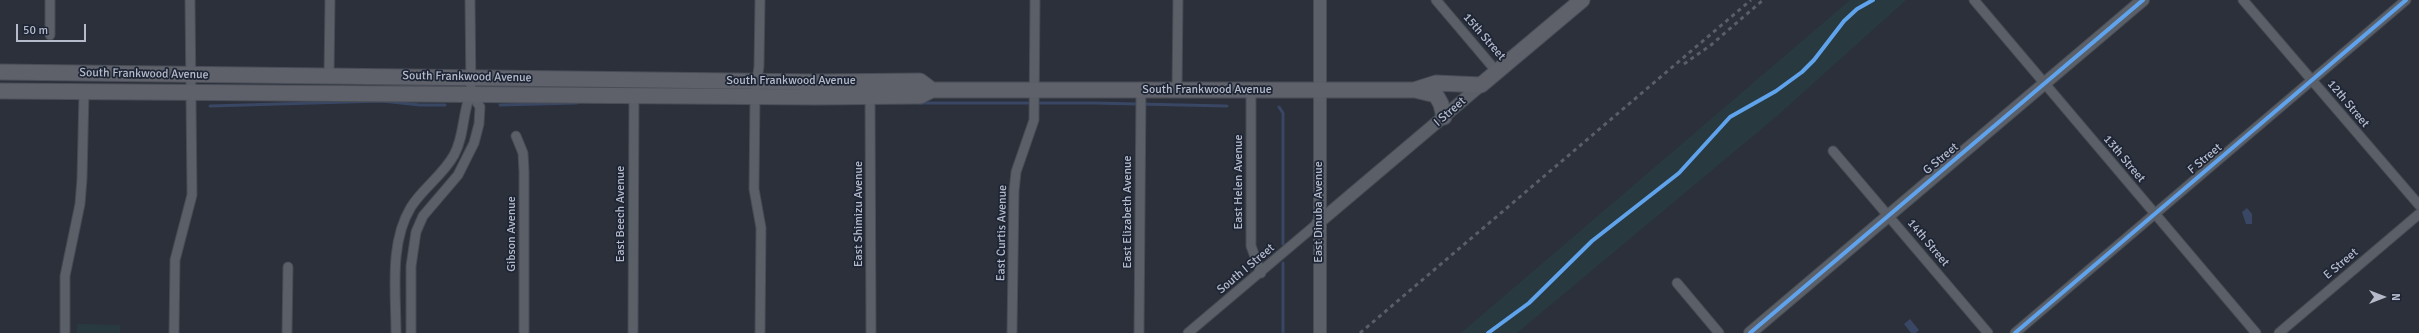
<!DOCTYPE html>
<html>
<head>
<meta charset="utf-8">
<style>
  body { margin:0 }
  #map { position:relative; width:2419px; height:333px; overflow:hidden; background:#2b303a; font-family:Signika,sans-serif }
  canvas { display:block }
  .north { position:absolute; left:2363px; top:277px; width:40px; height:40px; -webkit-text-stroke:3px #1e2535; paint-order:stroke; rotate:90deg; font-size:11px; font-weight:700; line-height:16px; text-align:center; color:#b5bbca }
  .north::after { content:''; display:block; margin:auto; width:14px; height:18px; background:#b5bbca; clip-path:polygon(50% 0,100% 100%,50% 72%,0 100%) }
  .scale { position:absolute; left:16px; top:24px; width:70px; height:18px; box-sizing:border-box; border:2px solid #b5bbca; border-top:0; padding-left:5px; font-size:12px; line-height:14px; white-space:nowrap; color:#b5bbca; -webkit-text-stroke:3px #1e2535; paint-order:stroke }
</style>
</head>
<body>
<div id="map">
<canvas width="2419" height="333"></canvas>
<div class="north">N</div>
<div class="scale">50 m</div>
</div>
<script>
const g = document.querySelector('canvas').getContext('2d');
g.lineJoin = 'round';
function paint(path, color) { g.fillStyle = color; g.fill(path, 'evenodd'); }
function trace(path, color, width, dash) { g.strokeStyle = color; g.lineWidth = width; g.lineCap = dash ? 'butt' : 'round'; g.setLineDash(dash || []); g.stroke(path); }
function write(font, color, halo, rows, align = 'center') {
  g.font = font + ' Signika,sans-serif'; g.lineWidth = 3.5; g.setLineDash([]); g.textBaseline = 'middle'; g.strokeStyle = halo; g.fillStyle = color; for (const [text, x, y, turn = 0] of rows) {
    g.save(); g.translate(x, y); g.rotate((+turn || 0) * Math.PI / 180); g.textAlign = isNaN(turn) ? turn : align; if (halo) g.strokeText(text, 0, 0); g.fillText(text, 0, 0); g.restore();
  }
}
const green = new Path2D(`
  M1850 0H1906L1777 116 1517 333H1461Z
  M77 324 120 325V333H77Z`);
const water = new Path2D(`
  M2247 208 2252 214V224H2246L2242 212Z
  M1910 319 1919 330 1916 333H1911L1904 324Z`);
const stream = new Path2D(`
  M919 103H1093L1227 106
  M500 105 577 103
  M210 106 382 101 420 105H445
  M1279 107 1283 113V244
  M1283 263V333`);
const minor = new Path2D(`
  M760 0 759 66 755 96 754 189 761 228 760 333
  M1436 0 1497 72
  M1974 0 2256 333
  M2243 0 2419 205
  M50 35V0
  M329 76 330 0
  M1251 89V246L1261 273
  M1177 91 1178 0
  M870 96 871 333
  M516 136 523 153 524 172V333
  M1833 151 1988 333
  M1677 283 1719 333
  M65 333V276L80 204 82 179 84 92
  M174 333 175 260 192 195 190 0
  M287 333 288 267
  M396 333C396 292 389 243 411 207 423 188 443 175 454 155 465 135 462 112 471 93L470 0
  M411 333V266L416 232 423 216 458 175 474 143 479 124 480 107 471 93
  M633 333 634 95
  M1012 333 1014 191 1016 172 1034 120 1035 0
  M1139 333 1141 91
  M1188 333 1318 223
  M2015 333 2406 0
  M2279 333 2419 214`);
const tertiary = new Path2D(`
  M1318 223 1481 85
  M1320 333V0
  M1750 333 2143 0`);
const primary = new Path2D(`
  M0 72 816 82 920 81 932 90
  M1415 90 1436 95 1441 104 1444 117
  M0 91 816 97 920 96 932 90H1414L1436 83 1481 85 1582 0`);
const rail = new Path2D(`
  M1684 64 1711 45 1763 0
  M1360 333 1751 0`);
const cycleway = new Path2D(`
  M1488 333 1529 303 1592 241 1679 173 1730 117 1776 91 1802 72 1814 60 1844 21 1857 9 1873 0
  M1750 333 2143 0
  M2015 333 2406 0`);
const streetNames = [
  ["15th Street",1484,37,49],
  ["South Frankwood Avenue",144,74,1],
  ["South Frankwood Avenue",467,77,1],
  ["South Frankwood Avenue",791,81],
  ["South Frankwood Avenue",1207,90],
  ["12th Street",2348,104,50],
  ["I Street",1450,112,-41],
  ["G Street",1941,159,-40],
  ["13th Street",2124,159,50],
  ["F Street",2205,159,-40],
  ["East Helen Avenue",1239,182,-90],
  ["East Elizabeth Avenue",1128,212,-90],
  ["East Dinuba Avenue",1319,212,-90],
  ["East Beech Avenue",621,214,-90],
  ["East Shimizu Avenue",859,214,-90],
  ["East Curtis Avenue",1002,233,-89],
  ["Gibson Avenue",512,234,-90],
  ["14th Street",1928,243,50],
  ["E Street",2341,264,-40],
  ["South I Street",1246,269,-40]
];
paint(green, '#283a40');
paint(water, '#394765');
trace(stream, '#394765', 3);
trace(minor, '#474b52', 11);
trace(tertiary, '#474b52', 14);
trace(primary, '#494d57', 17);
trace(minor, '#5b5f68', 9);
trace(tertiary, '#5b5f68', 12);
trace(primary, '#5e6169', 15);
trace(rail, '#5a5e66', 3, [4, 4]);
trace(cycleway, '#60a3ed', 4);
write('12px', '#b5bbca', '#1e2535', streetNames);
</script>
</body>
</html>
